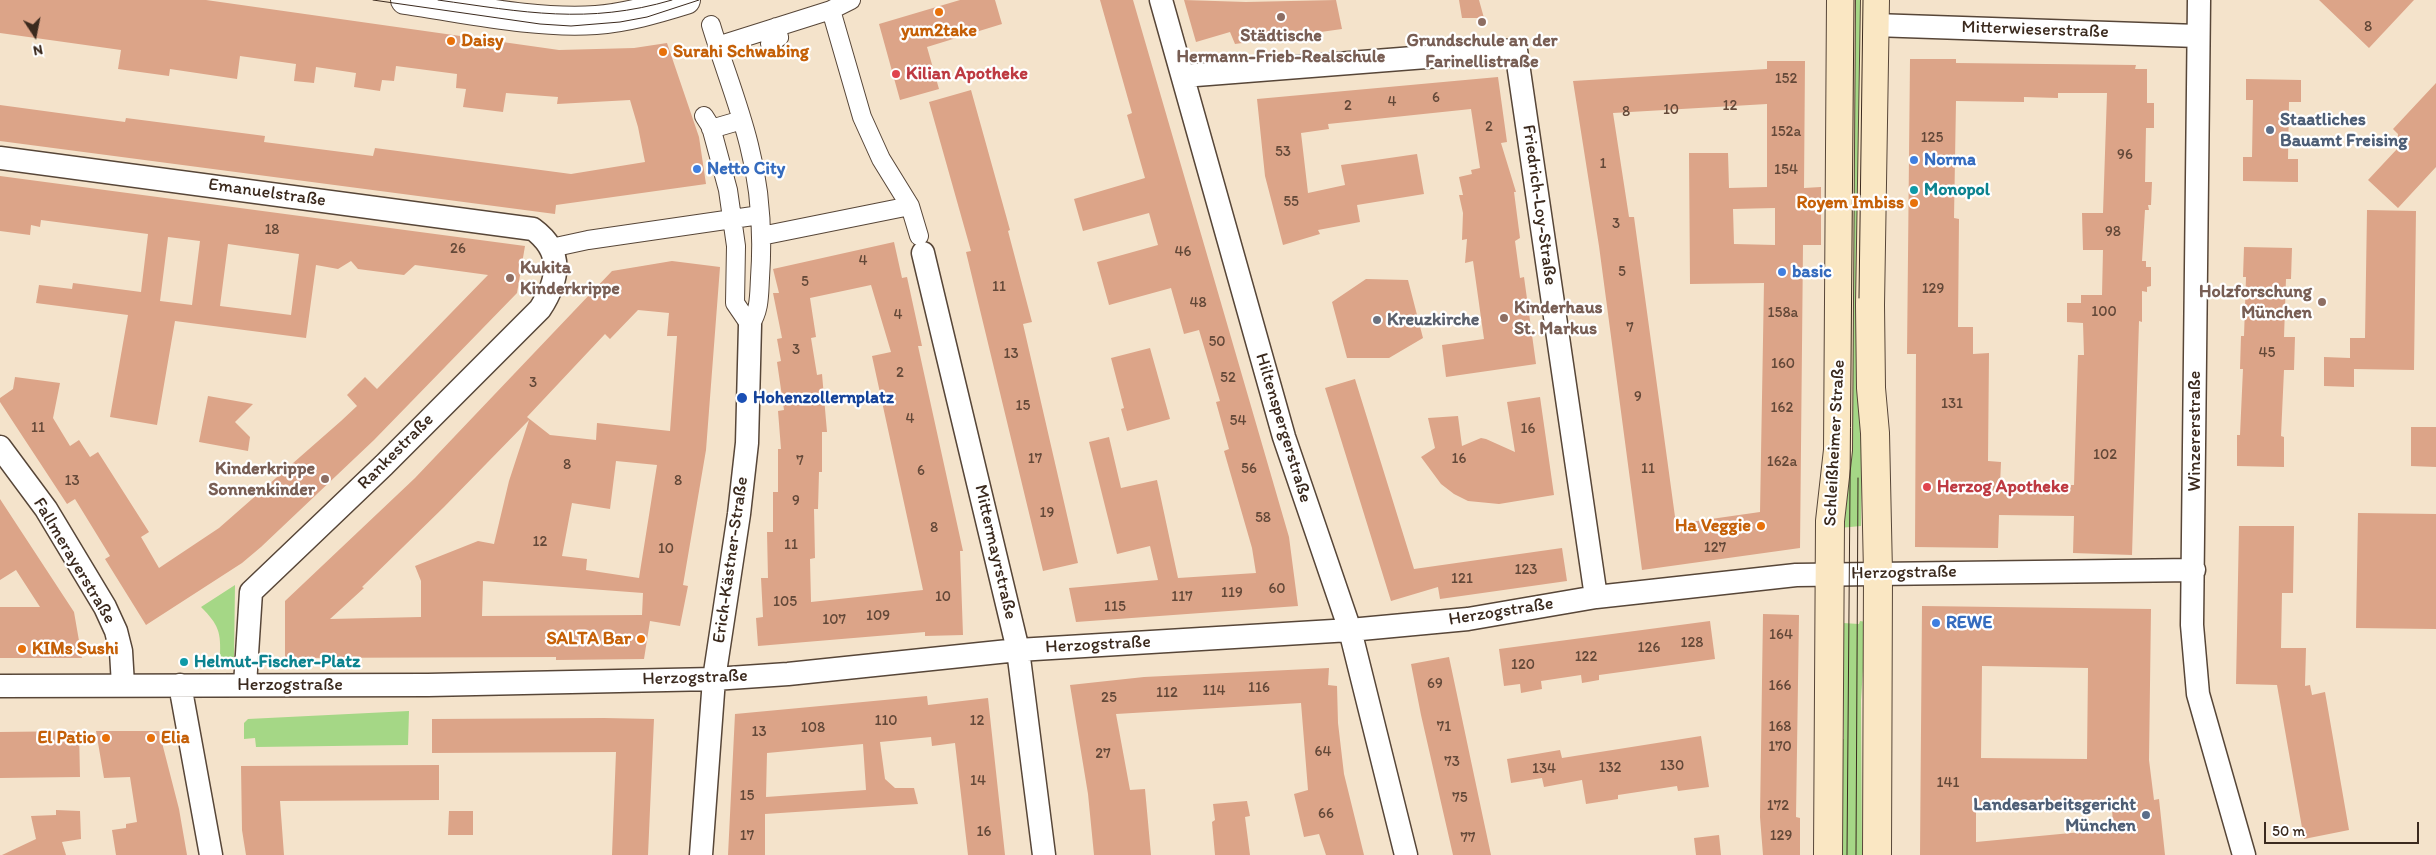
<!DOCTYPE html>
<html>
<head>
<meta charset="utf-8">
<style>
  body { margin:0 }
  #map { position:relative; width:2436px; height:855px; overflow:hidden; background:#f4e3cb; font-family:Itim,sans-serif }
  canvas { display:block }
  .north { position:absolute; left:10px; top:10px; width:50px; height:50px; -webkit-text-stroke:4px #fff; paint-order:stroke; rotate:169deg; font-size:14px; font-weight:700; line-height:20px; text-align:center; color:#3b2a1e }
  .north::after { content:''; display:block; margin:auto; width:18px; height:22px; background:#3b2a1e; clip-path:polygon(50% 0,100% 100%,50% 72%,0 100%) }
  .scale { position:absolute; left:2264px; top:822px; width:155px; height:22px; box-sizing:border-box; border:2px solid #3b2a1e; border-top:0; padding-left:6px; font-size:15px; line-height:18px; white-space:nowrap; color:#3b2a1e; -webkit-text-stroke:4px #fff; paint-order:stroke }
</style>
</head>
<body>
<div id="map">
<canvas width="2436" height="855"></canvas>
<div class="north">N</div>
<div class="scale">50 m</div>
</div>
<script>
const g = document.querySelector('canvas').getContext('2d');
g.lineJoin = 'round';
function paint(path, color) { g.fillStyle = color; g.fill(path, 'evenodd'); }
function trace(path, color, width, dash) { g.strokeStyle = color; g.lineWidth = width; g.lineCap = dash ? 'butt' : 'round'; g.setLineDash(dash || []); g.stroke(path); }
function write(font, color, halo, rows, align = 'center') {
  g.font = font + ' Itim,sans-serif'; g.lineWidth = 4.5; g.setLineDash([]); g.textBaseline = 'middle'; g.strokeStyle = halo; g.fillStyle = color; for (const [text, x, y, turn = 0] of rows) {
    g.save(); g.translate(x, y); g.rotate((+turn || 0) * Math.PI / 180); g.textAlign = isNaN(turn) ? turn : align; if (halo) g.strokeText(text, 0, 0); g.fillText(text, 0, 0); g.restore();
  }
}
const green = new Path2D(`
  M1847 0H1867L1861 526 1839 528Z
  M235 585 234 657H220C221 632 219 625 201 607Z
  M1860 621 1866 622 1861 700 1862 855H1836L1835 739H1844L1843 623 1859 624Z
  M409 711 408 745 256 747 255 738 244 739V723L248 719Z`);
const building = new Path2D(`
  M0 0H206L559 50 634 48 667 43 699 137 706 184 556 205 555 214 0 141V105L125 122 126 118 265 136 264 142 373 156 375 148 571 174 645 162 638 127 630 100 557 104 558 97 506 93 503 112 463 107 466 89 456 88 457 74 396 66 394 81 382 80 380 91 354 87 356 73 316 67 314 83 294 81 296 64 240 56 237 79 170 69 169 76 118 69 121 50 0 33Z
  M960 0H995L1002 24 927 47 939 89 900 100 879 24Z
  M1100 0H1133L1289 537 1298 606 1076 622 1069 588 1158 580 1150 546 1117 554 1089 442 1109 437 1121 488 1157 480 1178 578 1256 573 1252 548 1224 451 1229 449 1216 402 1220 401 1199 330 1184 334 1171 288 1109 305 1097 262 1158 245 1149 213 1083 231 1074 199 1145 178 1127 115 1132 113Z
  M1184 0 1246 2 1336 0 1342 29 1235 44 1230 32 1196 42Z
  M1459 0H1479L1484 18H1462Z
  M2319 0H2414L2369 48Z
  M1910 59H1956V63L2136 65 2135 69H2147V103H2154V128H2146L2145 182H2152L2151 205H2148L2149 210H2145L2142 261H2146V267H2151V286L2147 287V292L2142 291V322L2139 321 2132 555 2073 553 2074 516 1999 515 1998 548 1915 547 1916 354H1907ZM2058 93H2107L2103 213H2082L2083 250H2103L2102 295H2081V303H2067V322L2083 323 2084 355H2078L2074 485H2000L2001 462 1988 461 1989 353 1973 354V327H1958L1959 219 1954 218 1956 101 2024 102V97L2058 98Z
  M1767 61H1805L1804 188 1821 187V245H1803L1800 548 1642 570 1599 246 1573 81 1767 69ZM1767 104V187L1729 188 1728 153H1689L1690 284 1764 283 1760 512 1676 524 1634 217H1629L1613 113ZM1775 208V245L1734 244 1733 209Z
  M1498 77 1507 142 1501 143 1516 192H1514L1520 238 1515 241 1520 278 1524 277 1536 364 1446 377 1442 345 1484 339 1473 261 1465 263 1467 239 1462 240 1463 213 1459 195H1463L1459 177 1472 174 1471 170 1480 168 1471 109 1328 124 1329 129 1301 133 1308 193 1345 185 1341 165 1417 154 1424 194 1357 205 1360 222 1318 230 1320 234 1283 245 1265 176 1257 99Z
  M2246 79 2301 80V102H2289L2288 159H2298V182L2243 181V157H2252L2253 100H2246Z
  M2436 83V167L2398 208 2368 180 2397 149 2398 134 2393 129Z
  M971 90 1010 230 1008 231 1032 322 1023 324 1078 563 1043 571 966 252 971 251 929 102Z
  M0 176 525 246 517 293 374 440 261 547 242 563 146 625 105 559 110 556 75 499 67 504 0 402V398L13 389 15 377 60 383 53 418 70 446 79 440 90 457 98 452 149 532 141 537 159 568 219 528 341 421 357 406 347 395 365 377 377 389 488 275 415 265 404 275 358 269 351 261 338 269 316 265 306 338 175 321 157 425 110 417 128 315 36 303 39 285 72 289 73 283 141 292 148 234 41 220 40 227 31 225 30 235 0 231ZM168 237 200 241 192 305 160 301ZM228 244 299 254 291 315 220 306Z
  M2367 210 2416 211 2414 370 2354 369V387L2324 386V357L2350 358V338H2365Z
  M894 242 902 278 907 277 922 346H918L963 551H960L963 635 925 636V632L758 646 756 618 763 617 761 578H768L767 532H773V492H778V449H781L778 411 784 410 777 362 781 361 777 339 782 338 773 293H779L773 269ZM871 285 891 352 872 356 923 590 811 602 810 559 815 558 814 509H818L819 472H822V432H827L822 374 817 375 811 338 816 337 810 298Z
  M2244 247 2292 248 2291 279H2286L2284 337H2295L2294 370H2284L2281 436 2284 437V467L2237 466V435H2240L2243 369H2240L2241 336H2244L2246 277H2243Z
  M672 261 720 267 706 450 683 585 688 586 680 626 650 621 644 659 556 660V657L285 658V601L415 478 612 271ZM638 310 669 313 667 336H677L670 431 597 423 596 440 550 435 527 417 605 334 610 339ZM529 420 509 481 494 544 478 541 415 566 421 581V617L330 619 364 588 362 587 444 507ZM616 461 657 465 639 578 586 570 587 559 562 556 572 503 610 509ZM483 581 643 593 642 615 482 616Z
  M1366 279 1408 280 1423 338 1389 358H1347L1332 302Z
  M1150 348 1170 419 1127 431 1121 409 1124 408 1111 358Z
  M1355 379 1414 569 1562 548 1567 581 1440 599 1438 587 1391 601 1325 388Z
  M208 396 253 404 235 422 250 437 248 451 199 442Z
  M1540 397 1554 495 1499 504 1468 501 1454 494 1441 484 1421 457 1435 448 1428 418 1458 416 1462 446 1481 438 1486 439 1515 452 1507 402Z
  M2411 427H2436V467L2411 466Z
  M0 499 74 612 82 658H0V607H40L16 570 0 580Z
  M2358 513 2436 514V629L2356 628Z
  M2239 526H2294L2293 593H2282L2281 648H2306L2305 686 2310 685 2312 695 2325 692 2349 830 2304 839 2277 685 2236 684Z
  M1922 606 2151 609 2149 760 2154 800 2159 799 2165 855H1920ZM1982 666 2088 668 2087 759 1981 758ZM2112 807 2113 829 1976 842V808Z
  M1763 614 1799 615 1796 817 1800 818V855H1763L1760 817Z
  M1710 621 1715 659 1599 675V680L1582 683 1581 675 1541 681 1542 689 1521 693 1520 684 1504 686 1499 649Z
  M1449 657 1482 813 1491 855H1453L1421 715 1411 664Z
  M1329 668 1328 685 1337 686 1338 723 1344 774 1364 855H1326L1319 834 1304 837 1294 794 1308 790 1301 703 1116 714 1130 790 1145 789 1151 855H1094L1088 794 1070 685 1144 677Z
  M927 696 928 705 988 698 1005 855H968L955 743 932 746 931 737 880 742 885 779 895 788H914L918 804 765 814V855H728L735 714ZM863 744 866 790 766 797 767 753Z
  M604 718 654 719 648 855H612L616 752 432 753V719Z
  M79 731 80 777 0 778V732Z
  M96 731H159L179 809 187 855H116L112 830 126 828V824L137 822 130 777 104 778Z
  M1701 736 1709 787 1678 791 1677 786 1618 795V799L1586 804 1582 780 1544 787 1542 778 1511 783 1507 759 1560 750 1562 758Z
  M439 765V800L280 801 284 855H246L242 830 241 766Z
  M1247 801 1250 816 1245 817 1250 855H1215L1212 822 1215 820 1213 804Z
  M56 810 80 811 81 839 62 842 66 855H2L36 839 31 816 56 815Z
  M449 811H473V835H448Z
  M1719 835 1721 855H1696L1694 838Z`);
const pedestrian = new Path2D(`
  M831 10 862 117 881 159 910 206 919 236
  M770 44 779 37 776 27
  M717 46 831 10 851 0
  M704 116 711 127 728 190 736 246 735 303 750 325C760 310 759 295 760 278 763 235 760 187 749 145 739 104 723 65 711 25
  M711 129 742 120
  M761 236 910 206
  M551 248 588 240 760 215`);
const minor = new Path2D(`
  M1161 0 1284 437 1350 630 1406 855
  M2199 0 2192 625 2198 694 2244 855
  M1874 25 2197 36
  M1183 76 1516 50 1596 597
  M0 158 533 229C564 252 559 280 540 309L384 465 251 592 245 685
  M923 253 1018 650 1044 855
  M0 447 46 509 105 607 116 631 121 651 123 685
  M180 685 211 855
  M0 686 428 685 714 679 788 674 1018 650 1350 630 1468 619 1596 597 1796 575 2194 570
  M701 855 714 679 739 514 747 443 750 325`);
const tertiary = new Path2D(`
  M405 0C468 9 533 24 596 20 626 18 657 9 686 0`);
const secondary = new Path2D(`
  M1875 0 1870 305 1871 388 1875 433 1878 573 1877 855
  M1828 855 1830 521 1838 450 1841 0`);
const tram = new Path2D(`
  M373 0 540 24 571 26 620 22 647 17 699 0
  M438 0C524 12 587 25 672 0
  M1859 298 1863 0
  M1847 855 1854 0
  M1856 855 1858 478`);
const markers = [
  [939,12,5,"#e8710a"],
  [1281,17,5,"#8d6e63"],
  [1482,22,5,"#8d6e63"],
  [451,41,5,"#e8710a"],
  [663,52,5,"#e8710a"],
  [896,74,5,"#e0444e"],
  [2270,130,5,"#5c6f8a"],
  [1914,160,5,"#3f7fe0"],
  [697,169,5,"#3f7fe0"],
  [1914,190,5,"#0f9aa8"],
  [1914,203,5,"#e8710a"],
  [1782,272,5,"#3f7fe0"],
  [510,278,5,"#8d6e63"],
  [2322,302,5,"#8d6e63"],
  [1504,318,5,"#8d6e63"],
  [1377,320,5,"#6b7280"],
  [742,398,6,"#1a4fb4"],
  [325,479,5,"#8d6e63"],
  [1927,487,5,"#e0444e"],
  [1761,526,5,"#e8710a"],
  [1936,623,5,"#3f7fe0"],
  [641,639,5,"#e8710a"],
  [22,649,5,"#e8710a"],
  [184,662,5,"#0f9aa8"],
  [106,738,5,"#e8710a"],
  [151,738,5,"#e8710a"],
  [2146,815,5,"#5c6f8a"]
];
const numberNames = [
  ["8",2368,27],
  ["152",1786,79],
  ["6",1436,98],
  ["4",1392,102],
  ["2",1348,106],
  ["12",1730,106],
  ["10",1671,110],
  ["8",1626,112],
  ["2",1489,127],
  ["152a",1786,132],
  ["125",1932,138],
  ["53",1283,152],
  ["96",2125,155],
  ["1",1603,164],
  ["154",1786,170],
  ["55",1291,202],
  ["3",1616,224],
  ["18",272,230],
  ["98",2113,232],
  ["26",458,249],
  ["46",1183,252],
  ["4",863,261],
  ["5",1622,272],
  ["5",805,282],
  ["11",999,287],
  ["129",1933,289],
  ["48",1198,303],
  ["100",2104,312],
  ["158a",1783,313],
  ["4",898,315],
  ["7",1630,328],
  ["50",1217,342],
  ["3",796,350],
  ["45",2267,353],
  ["13",1011,354],
  ["160",1783,364],
  ["2",900,373],
  ["52",1228,378],
  ["3",533,383],
  ["9",1638,397],
  ["131",1952,404],
  ["15",1023,406],
  ["162",1782,408],
  ["4",910,419],
  ["54",1238,421],
  ["11",38,428],
  ["16",1528,429],
  ["102",2105,455],
  ["17",1035,459],
  ["16",1459,459],
  ["7",800,461],
  ["162a",1782,462],
  ["8",567,465],
  ["56",1249,469],
  ["11",1648,469],
  ["6",921,471],
  ["13",72,481],
  ["8",678,481],
  ["9",796,501],
  ["19",1047,513],
  ["58",1263,518],
  ["8",934,528],
  ["12",540,542],
  ["11",791,545],
  ["127",1715,548],
  ["10",666,549],
  ["123",1526,570],
  ["121",1462,579],
  ["60",1277,589],
  ["119",1232,593],
  ["10",943,597],
  ["117",1182,597],
  ["105",785,602],
  ["115",1115,607],
  ["109",878,616],
  ["107",834,620],
  ["164",1781,635],
  ["128",1692,643],
  ["126",1649,648],
  ["122",1586,657],
  ["120",1523,665],
  ["69",1435,684],
  ["166",1780,686],
  ["116",1259,688],
  ["114",1214,691],
  ["112",1167,693],
  ["25",1109,698],
  ["110",886,721],
  ["12",977,721],
  ["71",1444,727],
  ["168",1780,727],
  ["108",813,728],
  ["13",759,732],
  ["170",1780,747],
  ["64",1323,752],
  ["27",1103,754],
  ["73",1452,762],
  ["130",1672,766],
  ["132",1610,768],
  ["134",1544,769],
  ["14",978,781],
  ["141",1948,783],
  ["15",747,796],
  ["75",1460,798],
  ["172",1778,806],
  ["66",1326,814],
  ["16",984,832],
  ["17",747,836],
  ["129",1781,836],
  ["77",1468,838]
];
const streetNames = [
  ["Mitterwieserstraße",2035,30,2],
  ["Emanuelstraße",267,193,8],
  ["Friedrich-Loy-Straße",1539,205,82],
  ["Hiltenspergerstraße",1283,428,73],
  ["Winzererstraße",2195,431,-90],
  ["Schleißheimer Straße",1835,443,-87],
  ["Rankestraße",396,452,-45],
  ["Mittermayrstraße",995,552,77],
  ["Erich-Kästner-Straße",731,560,-82],
  ["Fallmerayerstraße",74,561,59],
  ["Herzogstraße",1904,573,-1],
  ["Herzogstraße",1501,612,-9],
  ["Herzogstraße",1098,645,-3],
  ["Herzogstraße",695,678,-2],
  ["Herzogstraße",290,685]
];
const foodNames = [
  ["yum2take",939,31,"center"],
  ["Daisy",461,41],
  ["Surahi Schwabing",673,52],
  ["Royem Imbiss",1904,203,"right"],
  ["Ha Veggie",1751,526,"right"],
  ["SALTA Bar",631,639,"right"],
  ["KIMs Sushi",32,649],
  ["El Patio",96,738,"right"],
  ["Elia",161,738]
];
const educationNames = [
  ["Städtische",1281,36],
  ["Hermann-Frieb-Realschule",1281,57],
  ["Grundschule an der",1482,41],
  ["Farinellistraße",1482,62],
  ["Kukita",520,268,"left"],
  ["Kinderkrippe",520,289,"left"],
  ["Holzforschung",2312,292,"right"],
  ["München",2312,313,"right"],
  ["Kinderhaus",1514,308,"left"],
  ["St. Markus",1514,329,"left"],
  ["Kinderkrippe",315,469,"right"],
  ["Sonnenkinder",315,490,"right"]
];
const healthNames = [
  ["Kilian Apotheke",906,74],
  ["Herzog Apotheke",1937,487]
];
const serviceNames = [
  ["Staatliches",2280,120],
  ["Bauamt Freising",2280,141],
  ["Landesarbeitsgericht",2136,805,"right"],
  ["München",2136,826,"right"]
];
const shopNames = [
  ["Norma",1924,160],
  ["Netto City",707,169],
  ["basic",1792,272],
  ["REWE",1946,623]
];
const cultureNames = [
  ["Monopol",1924,190],
  ["Helmut-Fischer-Platz",194,662]
];
const worshipNames = [
  ["Kreuzkirche",1387,320]
];
const transitNames = [
  ["Hohenzollernplatz",753,398]
];
paint(green, '#a5d786');
paint(building, '#dca488');
trace(pedestrian, '#574638', 20);
trace(minor, '#574638', 25);
trace(tertiary, '#574638', 30);
trace(secondary, '#574638', 30);
trace(pedestrian, '#fff', 18);
trace(minor, '#fff', 22);
trace(tertiary, '#fff', 28);
trace(secondary, '#fae7c3', 28);
trace(tram, '#3b2a1e', 1);
for (const [x, y, r, color] of markers) { const dot = new Path2D(); dot.arc(x, y, r, 0, 2 * Math.PI); g.fillStyle = color; g.fill(dot); trace(dot, '#fff', 2); }
write('15px', '#634838', null, numberNames);
write('18px', '#3b2a1e', '#fff', streetNames);
write('bold 18px', '#c56008', '#fff', foodNames, 'left');
write('bold 18px', '#785e54', '#fff', educationNames);
write('bold 18px', '#be3a42', '#fff', healthNames, 'left');
write('bold 18px', '#4e5e75', '#fff', serviceNames, 'left');
write('bold 18px', '#366cbe', '#fff', shopNames, 'left');
write('bold 18px', '#0d838f', '#fff', cultureNames, 'left');
write('bold 18px', '#5b616d', '#fff', worshipNames, 'left');
write('bold 18px', '#164399', '#fff', transitNames, 'left');
</script>
</body>
</html>
